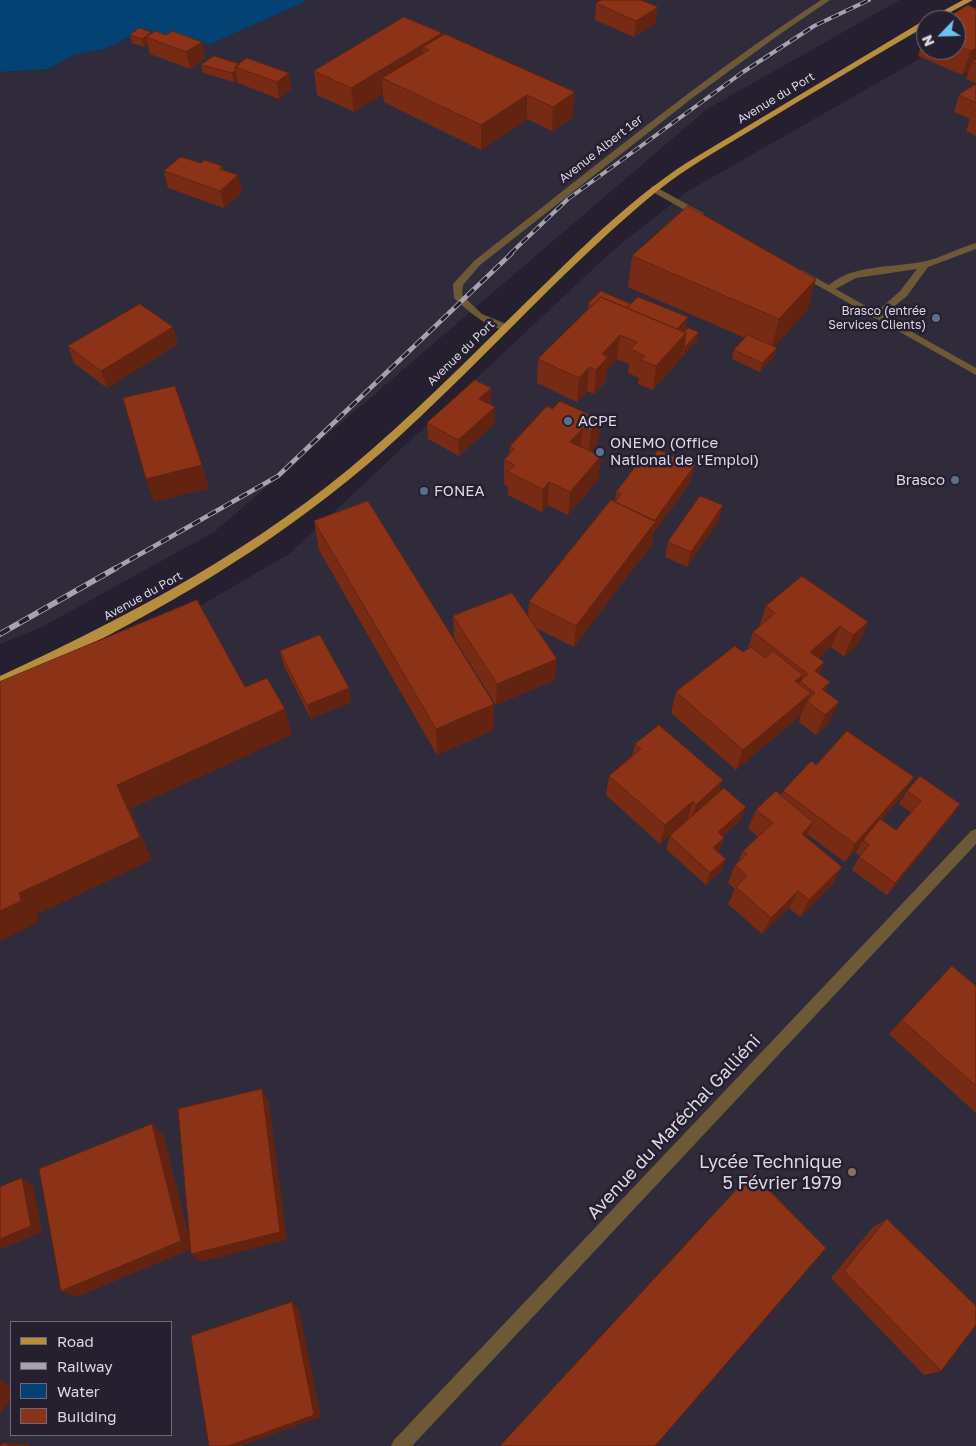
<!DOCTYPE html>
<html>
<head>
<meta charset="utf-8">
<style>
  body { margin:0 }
  #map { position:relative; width:976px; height:1446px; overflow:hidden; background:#251f2f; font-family:"Golos Text",sans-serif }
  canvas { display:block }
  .legend { position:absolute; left:10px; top:1321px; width:162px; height:115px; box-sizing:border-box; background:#251f2f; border:1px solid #6e6977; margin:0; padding:6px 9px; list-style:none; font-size:15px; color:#dbd7e2 }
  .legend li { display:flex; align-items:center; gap:10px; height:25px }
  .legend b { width:25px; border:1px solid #6e6977 }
  .north { position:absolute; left:916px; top:10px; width:50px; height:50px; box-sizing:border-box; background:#251f2f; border:1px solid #6e6977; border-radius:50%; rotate:246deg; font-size:14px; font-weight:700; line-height:20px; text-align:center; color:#dbd7e2 }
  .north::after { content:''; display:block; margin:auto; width:18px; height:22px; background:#6bc3f2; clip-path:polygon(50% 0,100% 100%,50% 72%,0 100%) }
</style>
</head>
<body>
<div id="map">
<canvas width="976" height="1446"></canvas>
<ul class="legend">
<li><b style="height:6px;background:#b78e3e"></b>Road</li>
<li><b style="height:6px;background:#a7a2ae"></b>Railway</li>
<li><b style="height:14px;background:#054274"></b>Water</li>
<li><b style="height:14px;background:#8c3217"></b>Building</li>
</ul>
<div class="north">N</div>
</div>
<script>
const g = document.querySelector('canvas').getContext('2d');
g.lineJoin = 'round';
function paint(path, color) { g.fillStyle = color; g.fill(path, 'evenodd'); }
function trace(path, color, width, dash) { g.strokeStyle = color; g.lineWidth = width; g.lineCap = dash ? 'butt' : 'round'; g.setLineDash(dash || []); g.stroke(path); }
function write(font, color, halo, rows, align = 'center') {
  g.font = font + ' "Golos Text",sans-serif'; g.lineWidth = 5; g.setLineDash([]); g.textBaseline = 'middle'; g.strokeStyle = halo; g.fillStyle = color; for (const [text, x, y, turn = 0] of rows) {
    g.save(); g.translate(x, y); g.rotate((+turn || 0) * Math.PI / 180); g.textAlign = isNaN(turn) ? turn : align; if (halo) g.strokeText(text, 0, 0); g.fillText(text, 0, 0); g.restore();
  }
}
const industrial = new Path2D(`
  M245 0H900L707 109 214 532 42 627 0 644V72L48 69 74 55 105 49 144 28Z
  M976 27V1446H0V702L179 618 289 554 611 252 688 191 935 50H956ZM11 1322H171V1435H11Z`);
const water = new Path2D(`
  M0 0H308L210 44 144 29 105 49 74 55 48 69 0 72Z`);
const service = new Path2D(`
  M976 243V249L928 267 907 296 880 318H874L872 316 900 291 917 269 856 278 830 292 825 289C848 264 891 268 921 262 940 259 957 248 976 243Z`);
const minor = new Path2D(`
  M821 0H830L780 34 691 99 480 265 463 285 462 295 482 314 509 325V329C492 333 466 309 454 298L453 284 474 261C588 172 700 79 821 0Z
  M654 186 703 213 704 215 700 218 697 217 651 191V187Z
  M802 270 976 368V375L799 275V271Z
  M976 829V844L412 1446H391L394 1440 971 831Z`);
const primary = new Path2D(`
  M963 0H973L936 20H926Z
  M923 21H926V26C868 60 810 94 753 129 720 149 686 168 656 192 572 261 499 343 419 418 327 506 222 576 109 635 74 653 37 673 0 687V676C132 615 260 547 370 451 433 396 491 336 551 278 596 234 642 190 696 157Z`);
const railFar2 = new Path2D(`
  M510 254 568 199 743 72 814 26 869 0`);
const railFar1 = new Path2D(`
  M114 569 278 476 512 253`);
const rail = new Path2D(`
  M0 634 116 568`);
const wall = new Path2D(`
  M596 3 656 24 634 37 595 20Z
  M976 9V83L966 79 969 71 962 75 918 56 925 32 926 31V50H956V20Z
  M151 32V34L166 35 202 42 205 58 190 69 150 54 148 44 144 47 132 43 130 35Z
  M442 36 573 117 552 131 527 119 481 150 384 102 383 94 354 112 317 95 314 71Z
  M240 64 289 73 291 90 279 99 238 83 237 79 234 82 203 73 201 65Z
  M976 84V136L966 131 970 119 954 112 959 95Z
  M201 163 222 166 223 170 242 192 224 208 168 188 164 171Z
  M632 256 808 309 774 347 777 348 774 356 760 372 732 359 734 350 745 338 628 287Z
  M588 304 685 331 697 340 683 356H682V357L653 390 638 384 639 378 628 373 629 364 617 359 607 370 606 381 594 394 587 391 577 402 537 383 538 359 588 310Z
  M173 327 178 344 107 388 74 363 68 346Z
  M490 405 495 407V423L459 456 428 439 427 423Z
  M552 409 601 420 598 443 591 452 601 456 598 480 568 515 548 505 542 512 508 495V486L504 484V460L509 454 510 446Z
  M691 481 653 534 652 544 574 647 536 628 555 680 496 705 454 638 453 616 528 617 529 602 615 502 616 492Z
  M314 521 494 704V730L437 755 319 550Z
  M719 521 687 567 665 557 668 542Z
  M766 606 868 622 858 644 844 657 831 647 819 658 824 662 819 674 826 692 829 722 816 735 799 722 801 715 736 770 671 713 676 692 748 649 753 632 759 627Z
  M280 651 349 688 351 702 311 719 284 666Z
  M635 744 746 807 741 820 722 837 724 838 719 851 718 852 721 871 706 885 666 849 670 836 687 820 660 844 606 795 609 776 632 756Z
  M816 765 914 777 902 796 881 820 896 830 911 812 899 804 907 791 951 817 887 895 852 870 860 856 855 853 860 845 845 862 807 834 806 837 842 867 832 885 800 917 789 908 762 934 728 904 735 889 728 883 735 865 738 862 743 851 758 837 748 828 756 810 781 795 783 791Z
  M952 966 976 986V1113L889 1034Z
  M887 1219 941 1371 924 1375 831 1278 873 1227Z`);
const shadedWall = new Path2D(`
  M658 7 656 24 634 37 636 21Z
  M151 32 153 40 146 37 148 44 144 47 142 39Z
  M442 33V57L423 47 424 68 382 78 383 94 354 112 351 88Z
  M202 42 205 58 190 69 186 52Z
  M976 48V64L972 62 969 71 962 75 971 51Z
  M236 70 237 79 234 82 232 73Z
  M289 73 291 90 279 99 277 82Z
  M575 92 573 117 552 131 553 107Z
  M527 95V119L481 150V125Z
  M238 175 242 192 224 208 220 191Z
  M816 279 808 309 771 350 779 319Z
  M688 317 685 334 673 333Z
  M173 327 178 344 107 388 101 371Z
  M699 332 697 340 683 356 685 347Z
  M686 333 682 357 653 390 656 366Z
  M620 335 617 359 607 370 606 381 594 394 596 370 602 354Z
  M777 348 774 356 760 372 762 363Z
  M589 367 587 391 577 402 579 378Z
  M491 388V405L479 399Z
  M495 407V423L459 456 458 440Z
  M601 420 598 443 588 455 591 431Z
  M583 428 580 451 570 442Z
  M601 456 598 480 568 515 570 492Z
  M202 465 209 488 154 502 146 479Z
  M695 465 691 481 653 534 652 544 574 647 576 626 651 526Z
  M549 482 548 505 542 512 543 489Z
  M723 505 719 521 687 567 691 552Z
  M868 622 858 644 844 657 853 635Z
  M840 626 831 647 805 671 810 652Z
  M557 659 555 680 496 705 497 684Z
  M824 662 816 683 815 671Z
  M803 675 794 696 795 681Z
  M830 682 821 703 822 689Z
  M349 688 351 702 311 719 307 705Z
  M811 693 801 715 736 770 743 750Z
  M839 702 829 722 816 735 825 715Z
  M494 704V730L437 755 436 729Z
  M285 709 292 735 130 809 152 860 36 915 39 922 0 941V911L19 893 117 785Z
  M914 777 902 796 863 841V840L860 845 845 862 855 844Z
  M723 780 717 800 690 823 696 805Z
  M693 801 687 820 660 844 665 825Z
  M960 804 951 817 887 895 895 883Z
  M746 807 741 820 713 845 718 832Z
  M813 822 804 840 802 834Z
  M724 838 719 851 708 861 713 848Z
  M726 859 721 871 706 885 710 873Z
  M842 867 832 885 800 917 809 900Z
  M798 891 789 908 762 934 771 918Z
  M262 1089 269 1102 287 1240 201 1262 191 1254Z
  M152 1124 164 1136 192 1249 77 1297 61 1291Z
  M22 1178 33 1185 42 1232 0 1250V1239Z
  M292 1302 299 1308 321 1417 240 1446H228Z
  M0 1378 11 1388V1399L0 1415Z
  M7 1443 30 1444V1446H7Z`);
const building = new Path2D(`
  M602 0H641L658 7 636 21 596 3Z
  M968 5 976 9V48L971 51 956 45V20H944Z
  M404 17 442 33 351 88 314 71Z
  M139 28 151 32 142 39 130 35Z
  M156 31 166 35 172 31 202 42 186 52 146 37Z
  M445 34 575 92 553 107 527 95 481 125 382 78 429 50 423 47Z
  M214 56 240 64 235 67 236 70 232 73 201 65Z
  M247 58 289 73 277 82 235 67Z
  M976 59V64L972 62Z
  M976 84V103L959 95Z
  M976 111V116L972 114Z
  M181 157 201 163 204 160 222 166 219 169 238 175 220 191 164 171Z
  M688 206 816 279 779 319 632 256Z
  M601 291 631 304 627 308 601 297 592 306 588 304Z
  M601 297 686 333 656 366 641 360 645 356 631 349 637 342 620 335 602 354 608 357 596 370 589 367 579 378 538 359Z
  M638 297 688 317 677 329 627 308Z
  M140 304 173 327 101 371 68 346Z
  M688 328 699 332 685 347H684L686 333 684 332Z
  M748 335 777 348 762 363 734 350Z
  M475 380 491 388 479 399 495 407 458 440 427 423Z
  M175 386 202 465 146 479 123 398Z
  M560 401 601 420 591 431 583 428 570 442 601 456 570 492 549 482 543 489 508 472 515 465 504 460 514 449 510 446 547 406 552 409Z
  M658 450 695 465 654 521 615 502 621 494 616 492 642 458 650 461Z
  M700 496 723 505 691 552 668 542Z
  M611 500 656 521 576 626 529 602Z
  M368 501 494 704 436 729 314 521Z
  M802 576 868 622 853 635 840 626 810 652 824 662 815 671 830 682 822 689 839 702 825 715 807 701 815 693 800 681 808 674 753 632 775 613 766 606Z
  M512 593 557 659 497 684 453 616Z
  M197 600 245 687 267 678 285 709 117 785 140 837 19 893 21 901 0 911V682Z
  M320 635 349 688 307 705 280 651Z
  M735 646 743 652 751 647 765 658 773 651 803 675 795 681 811 693 743 750 676 692Z
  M659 725 723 780 696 805 693 801 665 825 609 776 641 749 635 744Z
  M847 731 914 777 855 844 783 791 811 761 816 765Z
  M920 776 960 804 895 883 859 857 869 845 863 840 880 819 896 830 921 801 907 791Z
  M724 788 746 807 718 832 724 838 713 848 726 859 710 873 670 836Z
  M776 791 813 822 802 834 842 867 809 900 798 891 771 918 736 887 747 876 735 865 747 854 743 851 773 823 756 810Z
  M952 966 976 986V1086L902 1020Z
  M262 1089 280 1232 191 1254 178 1109Z
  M152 1124 181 1241 61 1291 39 1169Z
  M752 1173 826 1248 655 1446H500Z
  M22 1178 31 1226 0 1239V1187Z
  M887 1219 976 1306V1325L941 1371 844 1271Z
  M292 1302 314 1415 228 1446H209L191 1336Z
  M7 1443V1446H0V1445Z`);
const markers = [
  [936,318,5,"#5c6f8a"],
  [568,421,5,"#5c6f8a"],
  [600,452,5,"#5c6f8a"],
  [955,480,5,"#5c6f8a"],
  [424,491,5,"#5c6f8a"],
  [852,1172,5,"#8d6e63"]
];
const farStreetnames = [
  ["Avenue du Port",776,98,-31],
  ["Avenue Albert 1er",601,149,-38],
  ["Avenue du Port",461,353,-44],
  ["Avenue du Port",143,596,-29]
];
const farPoinames = [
  ["Brasco (entrée",926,311],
  ["Services Clients)",926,325]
];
const poiNames = [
  ["ACPE",578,421],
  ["ONEMO (Office",610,443],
  ["National de l'Emploi)",610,460],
  ["Brasco",945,480,"right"],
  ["FONEA",434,491]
];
const nearStreetnames = [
  ["Avenue du Maréchal Galliéni",674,1127,-47]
];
const nearPoinames = [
  ["Lycée Technique",842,1162],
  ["5 Février 1979",842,1183]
];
paint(industrial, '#2f2b3a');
paint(water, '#054274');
paint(service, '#6d5935');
paint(minor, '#6d5935');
paint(primary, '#b78e3e');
trace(railFar2, '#a7a2ae', 4);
trace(railFar1, '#a7a2ae', 4.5);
trace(rail, '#a7a2ae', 5.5);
trace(railFar2, '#251f2f', 2.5, [8]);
trace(railFar1, '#251f2f', 3, [9]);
trace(rail, '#251f2f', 4, [11]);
paint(wall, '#782b14');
paint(shadedWall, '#622310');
paint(building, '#8c3217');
trace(building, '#622310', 1);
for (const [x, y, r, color] of markers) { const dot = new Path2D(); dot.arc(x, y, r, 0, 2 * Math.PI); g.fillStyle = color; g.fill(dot); trace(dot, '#251f2f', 2); }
write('12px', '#dbd7e2', '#251f2f', farStreetnames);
write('12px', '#dbd7e2', '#251f2f', farPoinames, 'right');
write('15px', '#dbd7e2', '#251f2f', poiNames, 'left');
write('18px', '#dbd7e2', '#251f2f', nearStreetnames);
write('18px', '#dbd7e2', '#251f2f', nearPoinames, 'right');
</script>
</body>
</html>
